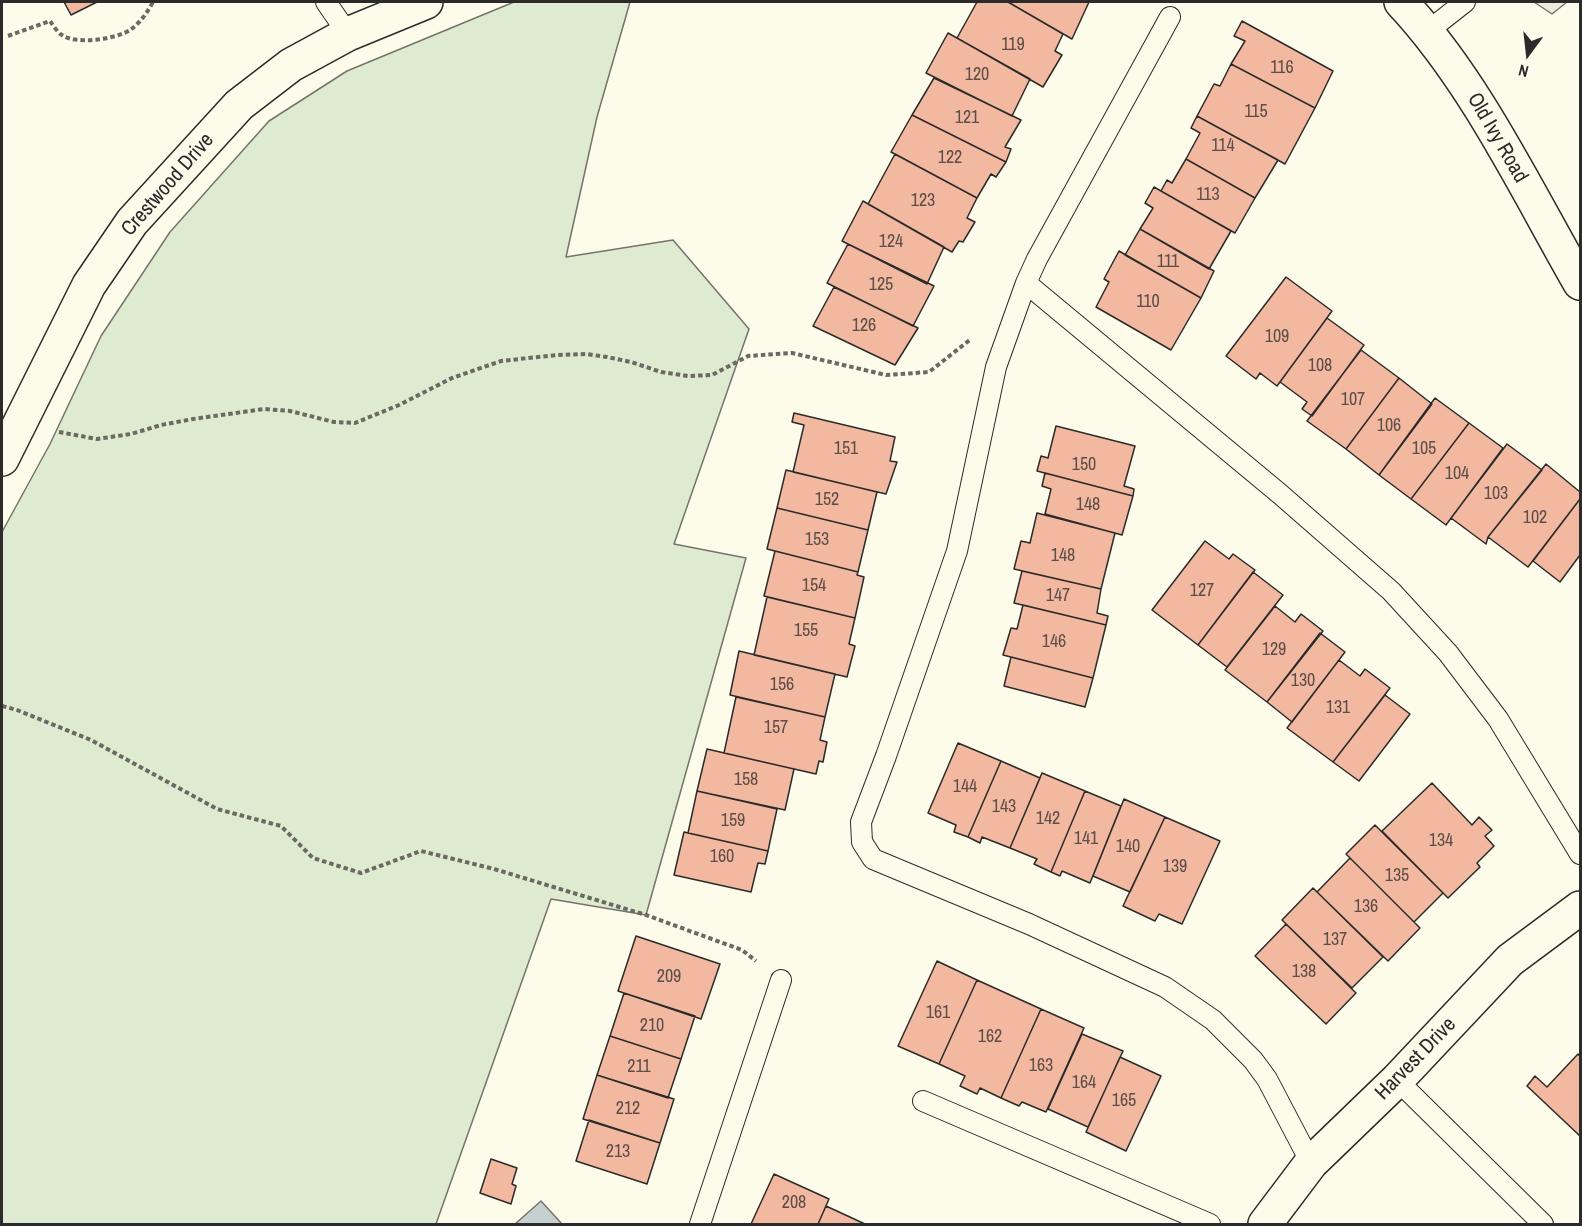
<!DOCTYPE html>
<html>
<head>
<meta charset="utf-8">
<style>
  body { margin:0 }
  #map { position:relative; width:1582px; height:1226px; overflow:hidden; background:#fdfbea; font-family:"Archivo Narrow",sans-serif }
  canvas { display:block }
  .frame { position:absolute; inset:0; border:3px solid #2b2b2b; pointer-events:none }
  .north { position:absolute; left:1498px; top:24px; width:60px; height:60px; -webkit-text-stroke:4px #fdfbea; paint-order:stroke; rotate:195deg; font-size:16px; font-weight:700; line-height:24px; text-align:center; color:#2b2b2b }
  .north::after { content:''; display:block; margin:auto; width:21px; height:27px; background:#2b2b2b; clip-path:polygon(50% 0,100% 100%,50% 72%,0 100%) }
</style>
</head>
<body>
<div id="map">
<canvas width="1582" height="1226"></canvas>
<div class="frame"></div>
<div class="north">N</div>
</div>
<script>
const g = document.querySelector('canvas').getContext('2d');
g.lineJoin = 'round';
function paint(path, color) { g.fillStyle = color; g.fill(path, 'evenodd'); }
function trace(path, color, width, dash) { g.strokeStyle = color; g.lineWidth = width; g.lineCap = dash ? 'butt' : 'round'; g.setLineDash(dash || []); g.stroke(path); }
function write(font, color, halo, rows, align = 'center') {
  g.font = font + ' "Archivo Narrow",sans-serif'; g.lineWidth = 4.5; g.setLineDash([]); g.textBaseline = 'middle'; g.strokeStyle = halo; g.fillStyle = color; for (const [text, x, y, turn = 0] of rows) {
    g.save(); g.translate(x, y); g.rotate((+turn || 0) * Math.PI / 180); g.textAlign = isNaN(turn) ? turn : align; if (halo) g.strokeText(text, 0, 0); g.fillText(text, 0, 0); g.restore();
  }
}
const green = new Path2D(`
  M514 2H630L597 117 566 257 673 240 749 329 674 544 746 558 646 915 551 899 436 1224H2V532L50 444 101 336 170 232 269 121 347 71Z`);
const parking = new Path2D(`
  M1534 2H1567L1552 14Z`);
const water = new Path2D(`
  M541 1201 562 1224H515Z`);
const building = new Path2D(`
  M64 2H97L71 15Z
  M977 2H1008L1063 34 1055 51 1062 55 1043 87 957 38Z
  M1008 2H1089L1072 39Z
  M1242 21 1333 71 1315 108 1231 64 1245 41 1234 36Z
  M948 33 1030 79 1012 116 926 73Z
  M1231 64 1315 108 1285 164 1197 116 1214 84 1220 86Z
  M934 78 1021 120 1005 147 1011 149 1006 162 912 115Z
  M912 115 1006 162 996 177 991 174 977 198 891 152Z
  M1197 116 1278 160 1255 198 1186 159 1200 133 1191 128Z
  M895 154 977 198 967 218 975 222 963 242 959 241 952 252 868 204Z
  M1186 159 1255 198 1235 233 1161 191 1167 180 1172 183Z
  M1154 187 1231 231 1209 269 1140 229 1153 208 1145 203Z
  M863 201 944 247 927 284 842 241Z
  M1140 229 1214 271 1201 298 1125 255Z
  M848 244 934 286 913 326 827 283Z
  M1119 251 1201 298 1171 350 1096 307 1109 282 1104 279Z
  M1286 277 1332 311 1277 386 1260 373 1256 379 1226 356Z
  M834 287 918 328 895 365 813 326Z
  M1327 318 1364 345 1312 416 1302 409 1307 402 1280 382Z
  M1361 350 1399 378 1346 449 1307 421Z
  M1399 378 1432 404 1379 475 1346 449Z
  M1435 398 1469 423 1411 499 1379 475Z
  M794 413 895 437 890 461 897 462 886 494 793 472 804 425 792 422Z
  M1469 423 1503 448 1446 525 1411 499Z
  M1056 426 1135 446 1124 486 1134 489 1133 496 1037 471 1041 456 1048 458Z
  M1507 444 1542 470 1488 537 1486 544 1451 518Z
  M1546 464 1580 492V499L1528 567 1488 537Z
  M786 470 877 492 868 530 777 508Z
  M1045 473 1133 496 1122 535 1045 514 1051 489 1042 486Z
  M1580 499V555L1560 582 1533 561Z
  M777 508 868 530 858 572 767 549Z
  M1037 513 1115 533 1101 589 1014 569 1021 541 1030 543Z
  M1205 541 1229 559 1233 554 1255 570 1198 645 1152 610Z
  M775 551 858 572 857 575 864 577 855 618 764 596Z
  M1022 571 1101 589 1097 613 1108 616 1106 625 1014 603Z
  M1253 572 1283 595 1227 667 1198 645Z
  M767 597 855 618 849 644 855 646 847 677 754 655Z
  M1023 605 1106 625 1093 678 1003 655 1011 628 1017 629Z
  M1275 606 1295 622 1301 614 1323 631 1267 702 1225 670Z
  M1320 633 1345 652 1292 722 1267 702Z
  M739 651 835 674 825 717 730 695Z
  M1011 657 1093 678 1085 707 1004 686Z
  M1339 660 1360 676 1365 669 1390 688 1333 762 1287 728Z
  M1385 695 1410 714 1359 781 1333 762Z
  M736 697 825 717 820 740 827 742 823 762 819 761 816 774 724 753Z
  M958 743 1001 761 968 837 954 832 956 825 928 813Z
  M707 749 794 769 785 810 697 791Z
  M1001 761 1040 778 1010 848 982 837 980 843 968 837Z
  M1042 773 1085 791 1051 872 1034 864 1037 859 1010 848Z
  M1432 783 1472 825 1479 817 1492 830 1485 836 1494 846 1477 863 1480 867 1448 898 1382 831Z
  M697 791 777 809 768 851 688 833Z
  M1085 791 1121 806 1090 883 1062 871 1060 876 1051 872Z
  M1124 799 1165 817 1130 892 1093 876Z
  M1165 817 1220 841 1182 924 1159 914 1155 921 1123 906Z
  M1375 825 1443 893 1414 922 1346 854Z
  M684 832 768 851 765 864 758 863 751 892 674 875Z
  M1350 858 1420 928 1388 961 1317 892Z
  M1313 888 1383 957 1352 988 1282 920Z
  M1286 924 1356 993 1326 1024 1255 956Z
  M636 936 720 964 701 1019 618 991Z
  M937 961 977 980 939 1064 898 1046Z
  M977 980 1041 1009 1001 1098 980 1088 977 1094 960 1086 965 1076 939 1064Z
  M624 993 695 1016 681 1059 610 1036Z
  M1041 1009 1084 1028 1046 1112 1022 1102 1019 1106 1001 1098Z
  M1082 1034 1123 1051 1088 1127 1048 1109Z
  M610 1036 681 1059 668 1098 597 1075Z
  M1578 1054 1580 1056V1136L1527 1086 1535 1076 1547 1087Z
  M1120 1057 1161 1076 1126 1151 1086 1132Z
  M597 1075 674 1099 660 1143 583 1119Z
  M589 1120 660 1143 647 1184 576 1161Z
  M491 1159 517 1168 512 1184 516 1186 511 1204 480 1193Z
  M774 1174 829 1199 818 1224H751Z
  M826 1206 865 1224H818Z`);
const path = new Path2D(`
  M8 36 50 21C53 25 57 32 62 35 75 45 117 39 130 30 140 23 147 13 153 2
  M59 432 97 439 131 434 161 425 193 419 264 409 290 411 334 422 355 423 399 405 452 378 501 361 557 355 586 354 607 357 631 362 661 372 688 376 712 375 748 356 792 353 886 375 929 372 971 339
  M2 706 17 710 91 740 217 809 281 826 313 858 361 873 421 851 494 869 646 915 742 950 756 961`);
const service = new Path2D(`
  M326 2 348 34
  M1170 17 1037 259 1026 283 996 367 957 551 886 756 861 822 862 842 873 859 1029 924 1165 987 1213 1020 1253 1060 1267 1079 1311 1163
  M1428 31 1465 2
  M1026 283 1280 494 1391 591 1448 653 1498 719 1580 854
  M1397 1080 1543 1224
  M923 1101 1210 1224
  M700 1224 781 980`);
const minor = new Path2D(`
  M2 459 89 285 132 222 239 105 291 65 348 34 426 2
  M1265 1224 1311 1163 1397 1080 1510 960 1580 908`);
const tertiary = new Path2D(`
  M1401 2C1475 81 1526 189 1580 283`);
const numberNames = [
  ["119",1013,45],
  ["116",1282,68],
  ["120",977,75],
  ["115",1256,112],
  ["121",967,118],
  ["114",1223,146],
  ["122",950,158],
  ["113",1208,195],
  ["123",923,201],
  ["124",891,242],
  ["111",1168,262],
  ["125",881,285],
  ["110",1148,302],
  ["126",864,326],
  ["109",1277,337],
  ["108",1320,366],
  ["107",1353,400],
  ["106",1389,426],
  ["151",846,449],
  ["105",1424,449],
  ["150",1084,465],
  ["104",1457,474],
  ["103",1496,494],
  ["152",827,500],
  ["148",1088,505],
  ["102",1535,518],
  ["153",817,540],
  ["148",1063,556],
  ["154",814,586],
  ["127",1202,591],
  ["147",1058,596],
  ["155",806,631],
  ["146",1054,642],
  ["129",1274,650],
  ["130",1303,681],
  ["156",782,685],
  ["131",1338,708],
  ["157",776,728],
  ["158",746,780],
  ["144",965,787],
  ["143",1004,807],
  ["142",1048,819],
  ["159",733,821],
  ["141",1086,839],
  ["134",1441,841],
  ["140",1128,847],
  ["160",722,857],
  ["139",1175,867],
  ["135",1397,876],
  ["136",1366,907],
  ["137",1335,940],
  ["138",1304,972],
  ["209",669,977],
  ["161",938,1013],
  ["210",652,1026],
  ["162",990,1037],
  ["163",1041,1066],
  ["211",639,1067],
  ["164",1084,1083],
  ["165",1124,1101],
  ["212",628,1109],
  ["213",618,1152],
  ["208",794,1203]
];
const streetNames = [
  ["Old Ivy Road",1497,138,60],
  ["Crestwood Drive",168,185,-49],
  ["Harvest Drive",1416,1059,-46]
];
paint(green, '#deebd1');
trace(green, '#74746e', 1.5);
paint(parking, '#eceadb');
trace(parking, '#74746e', 1.5);
paint(water, '#c7d0d0');
trace(water, '#74746e', 1.5);
paint(building, '#f2b8a0');
trace(building, '#2b2b2b', 1.5);
trace(service, '#2b2b2b', 22);
trace(minor, '#2b2b2b', 36);
trace(tertiary, '#2b2b2b', 36);
trace(path, '#6a6964', 4, [4.5, 3]);
trace(service, '#fdfbea', 20);
trace(minor, '#fdfbea', 33);
trace(tertiary, '#fdfbea', 33);
write('18px', '#5d4e48', null, numberNames);
write('21px', '#2b2b2b', '#fdfbea', streetNames);
</script>
</body>
</html>
